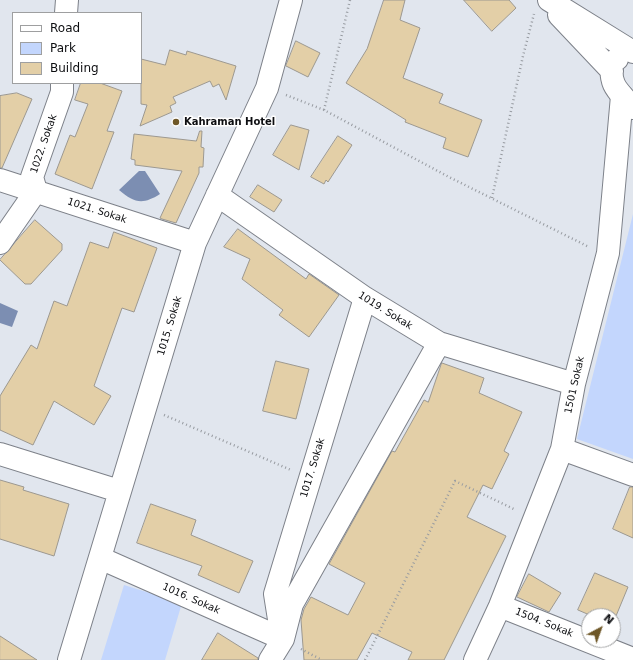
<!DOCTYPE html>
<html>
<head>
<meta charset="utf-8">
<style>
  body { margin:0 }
  #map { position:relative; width:633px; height:660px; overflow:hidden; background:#e1e6ee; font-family:"DejaVu Sans",sans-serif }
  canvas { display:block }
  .legend { position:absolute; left:12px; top:12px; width:130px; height:72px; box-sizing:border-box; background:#fff; border:1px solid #9e9fa0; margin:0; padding:5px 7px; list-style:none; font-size:12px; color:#0d0e11 }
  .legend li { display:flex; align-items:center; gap:8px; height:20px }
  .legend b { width:20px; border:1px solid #9e9fa0 }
  .north { position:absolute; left:581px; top:608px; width:40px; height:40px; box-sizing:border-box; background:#fff; border:1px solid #9e9fa0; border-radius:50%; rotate:41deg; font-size:11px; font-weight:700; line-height:16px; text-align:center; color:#0d0e11 }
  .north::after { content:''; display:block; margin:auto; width:14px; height:18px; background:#6e5727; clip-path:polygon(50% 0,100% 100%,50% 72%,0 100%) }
</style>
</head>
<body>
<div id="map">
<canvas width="633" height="660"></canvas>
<ul class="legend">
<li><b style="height:5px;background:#fff"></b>Road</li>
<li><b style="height:11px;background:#c3d6fd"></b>Park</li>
<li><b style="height:11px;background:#e3cfa7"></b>Building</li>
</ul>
<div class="north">N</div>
</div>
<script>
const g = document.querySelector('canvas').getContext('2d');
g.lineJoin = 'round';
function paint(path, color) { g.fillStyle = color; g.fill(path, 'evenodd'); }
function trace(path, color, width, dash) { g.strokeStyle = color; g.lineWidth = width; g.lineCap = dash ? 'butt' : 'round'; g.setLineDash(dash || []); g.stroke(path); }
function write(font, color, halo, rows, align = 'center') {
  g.font = font + ' "DejaVu Sans",sans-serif'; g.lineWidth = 3; g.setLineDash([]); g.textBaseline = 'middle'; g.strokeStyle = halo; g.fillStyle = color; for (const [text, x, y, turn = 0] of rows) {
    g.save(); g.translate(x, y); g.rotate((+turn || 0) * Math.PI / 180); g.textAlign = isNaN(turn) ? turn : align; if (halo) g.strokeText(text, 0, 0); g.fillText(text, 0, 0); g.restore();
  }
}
const green = new Path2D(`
  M633 214V459L577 439Z
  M124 585 182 603 165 660H101Z`);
const water = new Path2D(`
  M139 171H145L160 194C143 205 134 203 119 190Z
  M0 303 18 311 12 327 0 323Z`);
const building = new Path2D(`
  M384 0H405L400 20 420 28 403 78 443 94 439 103 482 120 468 157 443 148 446 138 405 122 406 120 346 83 367 49Z
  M464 0H509L516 8 492 31Z
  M296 41 320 53 308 77 286 66Z
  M170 50 186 55 187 51 236 66 226 100 219 84 213 87 210 81 173 97 176 103 170 106 172 112 140 126 147 105 141 104V59L165 65Z
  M81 83H100L122 91 107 131 114 132 92 189 55 174 70 135 75 137 88 104 75 100Z
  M17 93 32 99 2 168H0V96Z
  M291 125 309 130 299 170 273 155Z
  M200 131H202L201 147 204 148 203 167H199V173L176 223 162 219 160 218 182 171 135 165V160L131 159 134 134 196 141Z
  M338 136 352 145 328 182 326 180 324 184 311 177Z
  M258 185 282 200 274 212 250 197Z
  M35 220 62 244V250L31 284H25L0 260Z
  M238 229 306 279 309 274 339 295 309 337 279 315 283 310 242 279 250 259 224 247Z
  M114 232 157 248 134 312 122 308 94 386 111 396 94 425 54 401 33 445 0 430V396L31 345 37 349 54 301 67 306 90 242 108 248Z
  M276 361 309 369 296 419 263 411Z
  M442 363 484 378 479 393 522 412 504 451 509 454 492 489 483 485 467 517 506 536 444 660H408L412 652 372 633 357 660H304L301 620 304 609 311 597 348 615 365 583 329 564 392 451 395 452 424 400 428 402Z
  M0 480 24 487 23 490 69 504 54 556 0 539Z
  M630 487H633V538L613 529Z
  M151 504 196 520 191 535 253 561 239 593 198 575 202 566 137 543Z
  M595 573 628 587 616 616H592L578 610Z
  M529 574 561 593 549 612 517 597Z
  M218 633 258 658V660H202Z
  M0 636 37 660H0Z`);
const path = new Path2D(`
  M286 95 324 110 449 177 589 247
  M324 110 350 0
  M492 198 523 56 534 14
  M164 415 291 470
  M301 649 322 660
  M365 660 455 481 516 510`);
const minor = new Path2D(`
  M66 13 67 0
  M0 180 195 243
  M217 195 365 298 439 343 574 384
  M0 243 36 191 32 177 62 92V83
  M562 449 633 475
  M0 454 119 491
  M100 558 283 639
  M500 606 633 659
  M281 632 275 594 365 298
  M69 660 195 243 267 88 291 0
  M270 660 283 639 292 604 439 343
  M475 660 500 606 562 449 574 384 608 253 622 96`);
const tertiary = new Path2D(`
  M549 0 633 52
  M559 15 612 71
  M617 59 612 63C609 87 619 91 633 108`);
const markers = [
  [176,122,4,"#6e5727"]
];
const poiNames = [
  ["Kahraman Hotel",184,122]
];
const streetNames = [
  ["1022. Sokak",44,144,-71],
  ["1021. Sokak",97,211,18],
  ["1019. Sokak",385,311,32],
  ["1015. Sokak",170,326,-73],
  ["1501 Sokak",575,385,-77],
  ["1017. Sokak",313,468,-73],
  ["1016. Sokak",191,599,24],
  ["1504. Sokak",544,623,22]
];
paint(green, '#c3d6fd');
paint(water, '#7c8eb2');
paint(building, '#e3cfa7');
trace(building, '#9c9890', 1);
trace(minor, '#7d8189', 24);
trace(tertiary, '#7d8189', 24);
trace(path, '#979ba1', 2.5, [1, 3]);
trace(minor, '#fff', 22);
trace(tertiary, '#fff', 22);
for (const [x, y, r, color] of markers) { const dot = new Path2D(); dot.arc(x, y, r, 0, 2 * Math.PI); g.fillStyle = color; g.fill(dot); trace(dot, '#fff', 1.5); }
write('bold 10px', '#0d0e11', '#fff', poiNames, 'left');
write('10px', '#0d0e11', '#fff', streetNames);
</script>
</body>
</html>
